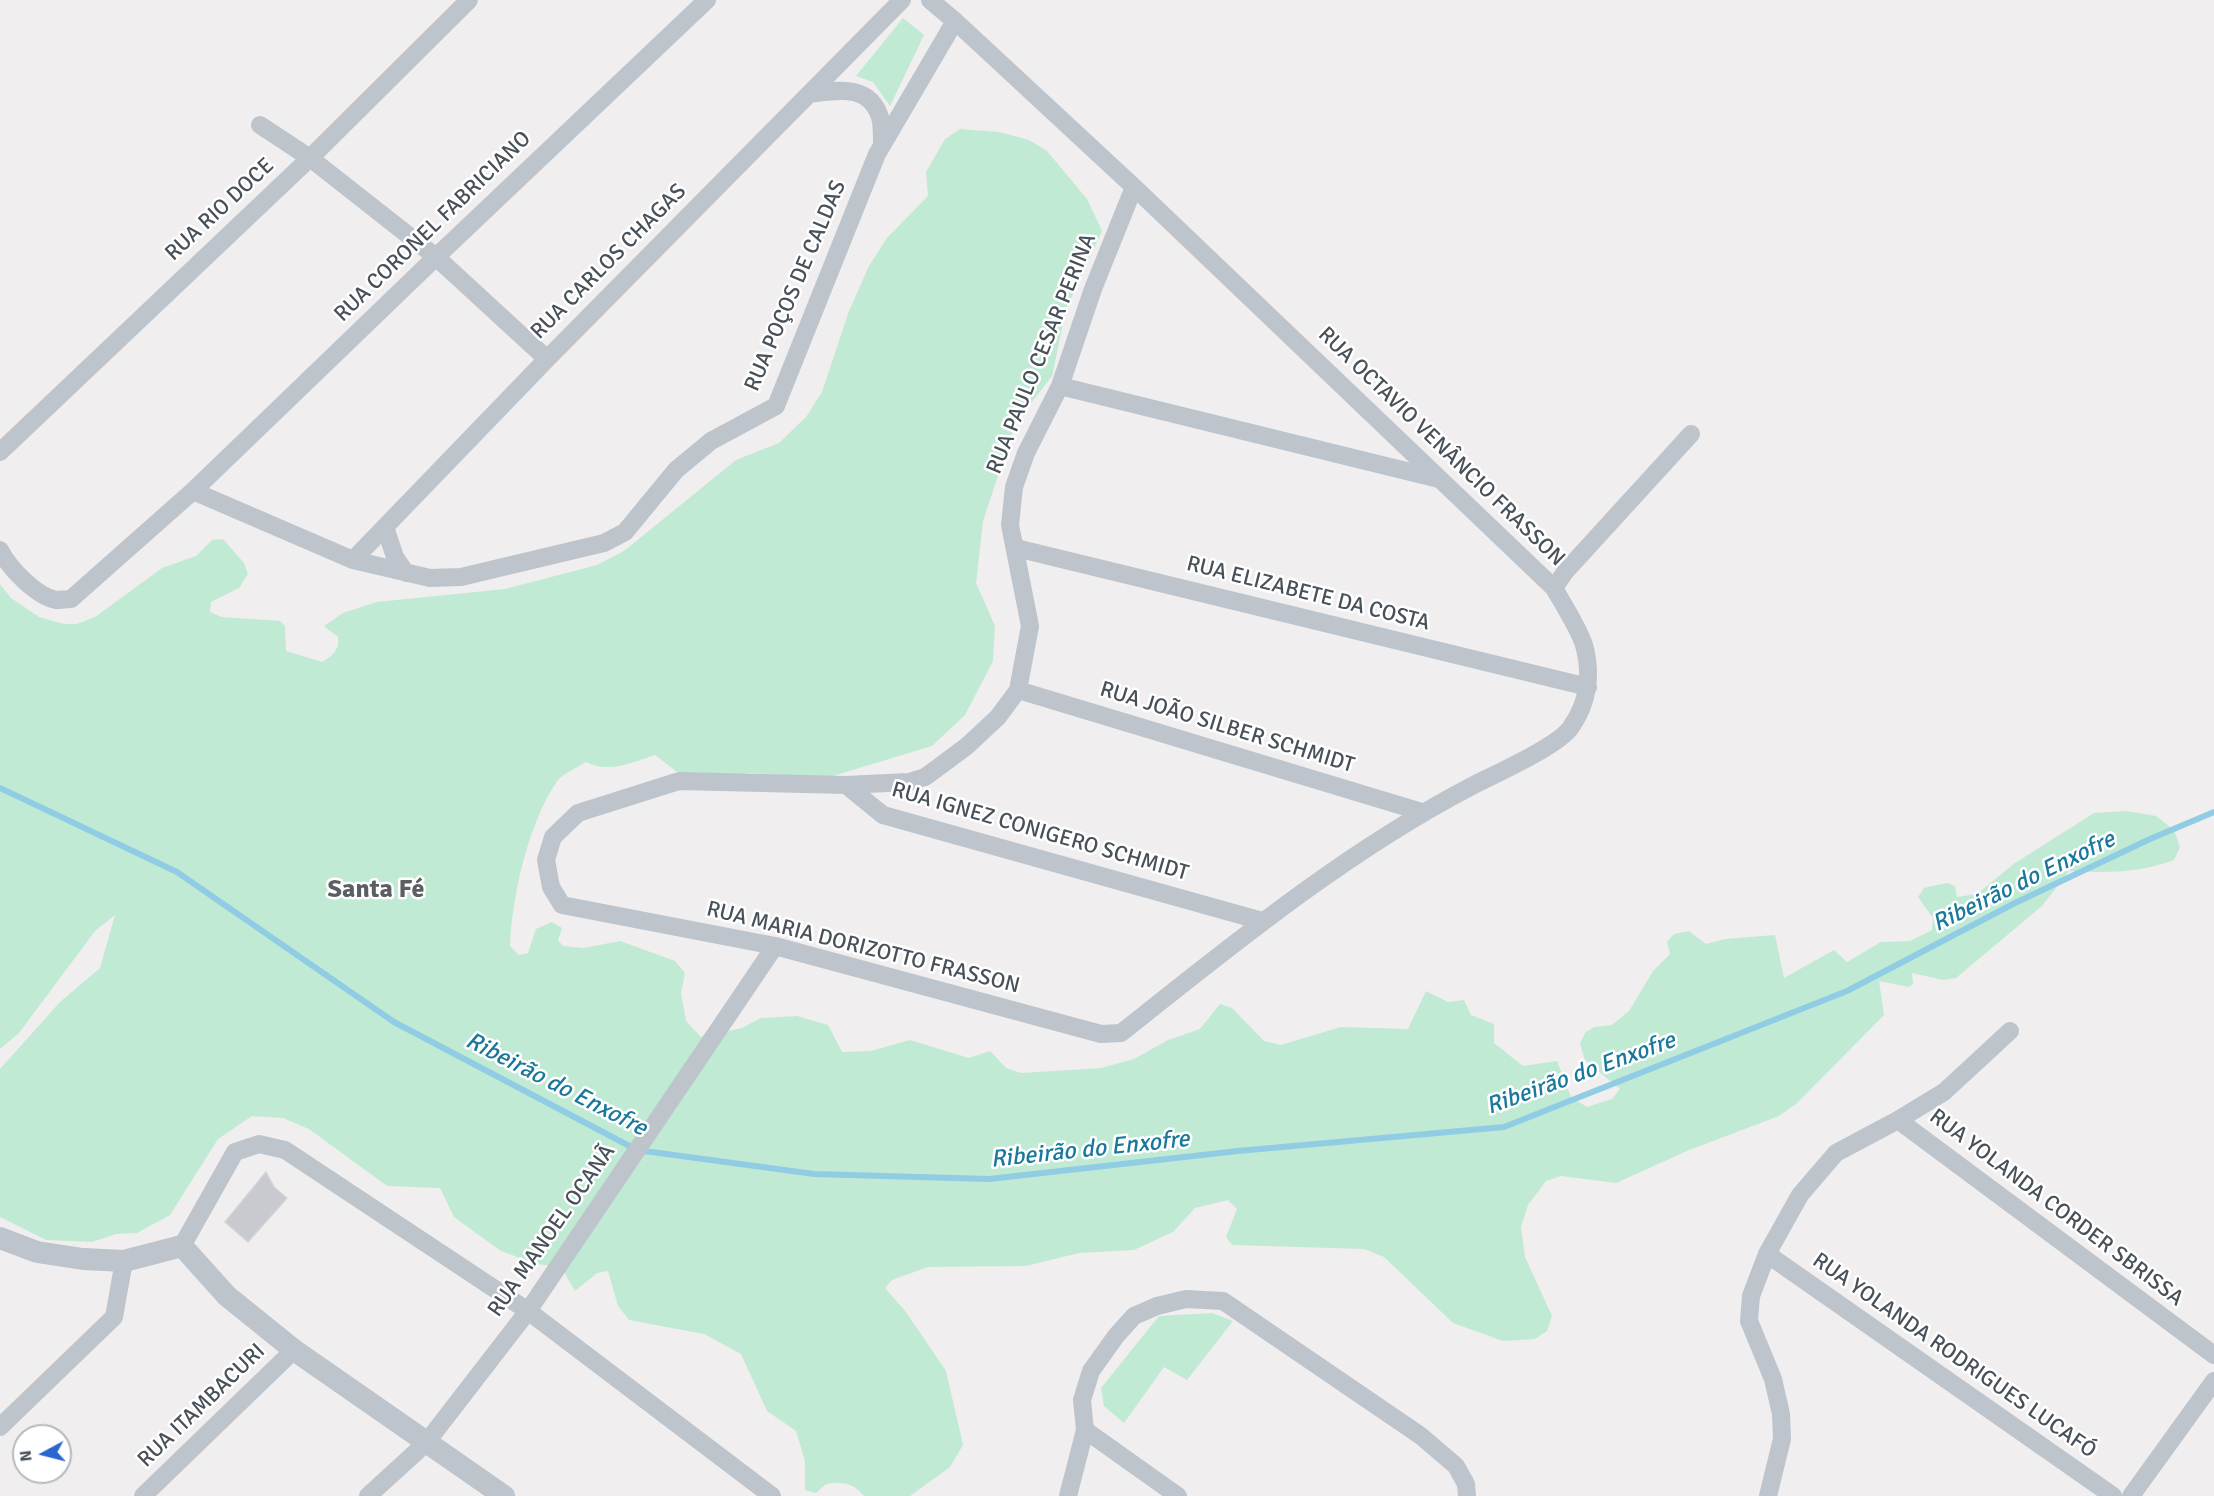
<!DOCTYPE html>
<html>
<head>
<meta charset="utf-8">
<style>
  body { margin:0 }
  #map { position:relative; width:2214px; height:1496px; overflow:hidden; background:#f0eeee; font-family:Signika,sans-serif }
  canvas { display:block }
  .north { position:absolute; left:12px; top:1424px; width:60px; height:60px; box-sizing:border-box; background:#fff; border:2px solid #b6b9bd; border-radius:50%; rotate:263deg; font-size:16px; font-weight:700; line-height:24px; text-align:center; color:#485059 }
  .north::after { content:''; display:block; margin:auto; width:21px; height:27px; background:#2967cf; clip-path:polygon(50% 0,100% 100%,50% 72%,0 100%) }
</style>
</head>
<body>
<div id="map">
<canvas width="2214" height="1496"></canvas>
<div class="north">N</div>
</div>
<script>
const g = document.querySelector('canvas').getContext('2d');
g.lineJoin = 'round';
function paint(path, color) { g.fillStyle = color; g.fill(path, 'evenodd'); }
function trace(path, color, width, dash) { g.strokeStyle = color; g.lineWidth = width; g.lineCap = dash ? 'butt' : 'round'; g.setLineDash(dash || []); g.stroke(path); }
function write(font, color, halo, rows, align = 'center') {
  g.font = font + ' Signika,sans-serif'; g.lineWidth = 5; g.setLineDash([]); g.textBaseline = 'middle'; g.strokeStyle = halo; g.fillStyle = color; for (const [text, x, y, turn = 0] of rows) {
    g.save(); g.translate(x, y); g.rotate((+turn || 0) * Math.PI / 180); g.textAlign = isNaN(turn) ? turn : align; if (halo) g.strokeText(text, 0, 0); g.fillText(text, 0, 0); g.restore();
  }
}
const green = new Path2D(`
  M903 18 924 35 890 106 873 82 856 76Z
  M960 129 999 132 1029 140 1047 151 1087 199 1102 231 1066 309 1052 376 1015 424 983 521 976 583 995 626 993 661 965 715 932 746 826 778 749 773 689 781 655 755C633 762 609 774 586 762 577 768 561 774 556 783 528 824 512 897 510 946L519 955 528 953 536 929 552 922 562 928 558 940 563 946 584 948 620 941 675 961 685 973 681 993 686 1021 701 1037 742 1028 761 1018 797 1016 828 1025 842 1052 871 1051 910 1040 969 1058 990 1051 1006 1068 1021 1073 1101 1068 1134 1059 1168 1040 1200 1029 1220 1004 1232 1008 1264 1041 1281 1045 1341 1027 1408 1029 1426 991 1448 1002 1464 1000 1471 1015 1494 1024V1043L1523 1066 1557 1061 1571 1097 1587 1107 1612 1099 1620 1089 1585 1060 1580 1044 1585 1033 1594 1027 1612 1025 1629 1011 1653 971 1670 954 1667 942 1674 934 1689 931 1706 944 1725 939 1775 935 1784 978 1834 950 1847 962 1881 942 1910 941 1932 930 1933 918 1918 897 1924 888 1947 883 1955 886 1957 897 1977 894 2015 863 2094 813 2127 811 2156 816 2174 830 2180 847 2174 860C2140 873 2105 873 2069 871L2042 906 1956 978 1943 980 1912 973 1913 984 1909 987 1879 981 1884 1015 1796 1104 1779 1116 1689 1150 1616 1183 1561 1176 1546 1181 1528 1205 1521 1227 1525 1257 1552 1316 1547 1331 1535 1339 1503 1341 1453 1323 1384 1257 1364 1249 1232 1245 1226 1237 1237 1209 1228 1200 1195 1208 1173 1232 1134 1250 1079 1253 1026 1266 928 1267 892 1280 885 1288 906 1312 946 1371 963 1445 950 1467 910 1496H864C853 1482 842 1482 826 1484L816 1493 805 1490V1461L796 1431 767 1411 741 1354 704 1334 629 1320 618 1306 608 1271 597 1273 575 1291 561 1267 537 1264 501 1251 454 1217 440 1188 387 1186 309 1129 283 1118 252 1116 218 1139 170 1215 137 1233 116 1234 92 1242 46 1240 0 1217V1069L60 1002 100 968 115 915 95 931 19 1033 0 1049V584L11 598 39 617 64 624H77L95 617 162 568 196 556 212 540 223 539 244 563 248 574 239 588 211 602 210 612 222 617 280 621 285 626 286 651 322 662C332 656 340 650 338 637L324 626 343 613 377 602 505 589 597 565 624 551 736 460 779 443 806 417 822 392 849 311 869 266 887 238 928 196 926 172 945 139Z
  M1212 1313 1233 1321 1187 1380 1164 1367 1124 1423 1104 1406 1101 1388 1159 1316Z`);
const stream = new Path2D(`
  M0 788 177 872 394 1022 637 1150 814 1174 989 1179 1238 1151 1504 1127 1847 991 2015 903 2150 839 2214 812`);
const building = new Path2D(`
  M266 1172 274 1187 287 1198 248 1242 225 1222Z`);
const minor = new Path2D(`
  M930 0 955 21 1134 187 1554 588C1563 604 1579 629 1584 645 1592 674 1588 703 1571 727 1559 746 1493 775 1470 787 1344 853 1232 945 1121 1033L1101 1034 775 946 562 905 551 887 546 860 553 837 578 813 679 781 846 785 909 782 925 777 936 769 967 746 998 717 1018 690 1030 626 1010 525 1014 487 1026 453 1060 386 1093 289 1134 187
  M809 94C838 90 872 83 881 121 882 129 882 138 882 146
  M260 125 310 158 436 257 547 359
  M1060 386 1439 479
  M0 452 310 158 469 0
  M193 491 436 257 707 0
  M385 527 395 557 406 573
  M1016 548 1588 687
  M0 550C9 568 36 596 56 600 61 600 66 599 71 599L193 491 353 560 430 578 461 577 604 543 625 532 676 470 711 441 776 406 877 154 955 21
  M353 560 547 359 902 0
  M1554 588 1565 572 1691 434
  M1018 690 1422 812
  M846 785 883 815 1262 921
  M1898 1120 2214 1355
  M182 1246 235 1152 259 1144 285 1150 528 1311 772 1496
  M1767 1254 2113 1496
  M0 1427 114 1317 124 1261
  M1085 1430 1178 1496
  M143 1496 294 1350
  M368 1496 426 1443 528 1311 775 946
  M1068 1496 1085 1430 1082 1400 1091 1371 1116 1336 1134 1316 1157 1306 1186 1299 1223 1301 1421 1436 1456 1466 1466 1484 1467 1496
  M1768 1496 1782 1439 1781 1414 1773 1379 1749 1321 1751 1296 1767 1254 1800 1195 1836 1153 1898 1120 1944 1092 2010 1031
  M2131 1496 2214 1381`);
const tertiary = new Path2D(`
  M0 1238 37 1252 83 1259 124 1261 182 1246 227 1296 294 1350 504 1496`);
const streetNames = [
  ["RUA RIO DOCE",220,210,-43],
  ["RUA CORONEL FABRICIANO",433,227,-44],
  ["RUA CARLOS CHAGAS",609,262,-45],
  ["RUA POÇOS DE CALDAS",796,286,-67],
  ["RUA PAULO CESAR PERINA",1042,354,-68],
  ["RUA OCTAVIO VENÂNCIO FRASSON",1441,447,44],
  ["RUA ELIZABETE DA COSTA",1308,594,14],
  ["RUA JOÃO SILBER SCHMIDT",1227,728,17],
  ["RUA IGNEZ CONIGERO SCHMIDT",1040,832,16],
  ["RUA MARIA DORIZOTTO FRASSON",863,948,14],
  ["RUA YOLANDA CORDER SBRISSA",2056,1208,37],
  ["RUA MANOEL OCANÃ",552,1231,-55],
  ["RUA YOLANDA RODRIGUES LUCAFÓ",1954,1356,35],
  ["RUA ITAMBACURI",202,1406,-44]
];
const waterNames = [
  ["Ribeirão do Enxofre",2024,882,-26],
  ["Ribeirão do Enxofre",1581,1074,-20],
  ["Ribeirão do Enxofre",556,1085,27],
  ["Ribeirão do Enxofre",1090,1150,-6]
];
const quarterNames = [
  ["Santa Fé",376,890]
];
paint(green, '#c0ead3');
trace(stream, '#90cde4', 6);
paint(building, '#c9cad0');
trace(building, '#d2d4d9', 1.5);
trace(minor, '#bdc4cc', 18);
trace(tertiary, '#bdc4cc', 22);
write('22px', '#485059', '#fff', streetNames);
write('italic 24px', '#19789b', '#fff', waterNames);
write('bold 26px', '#5b5e62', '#fff', quarterNames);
</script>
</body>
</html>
